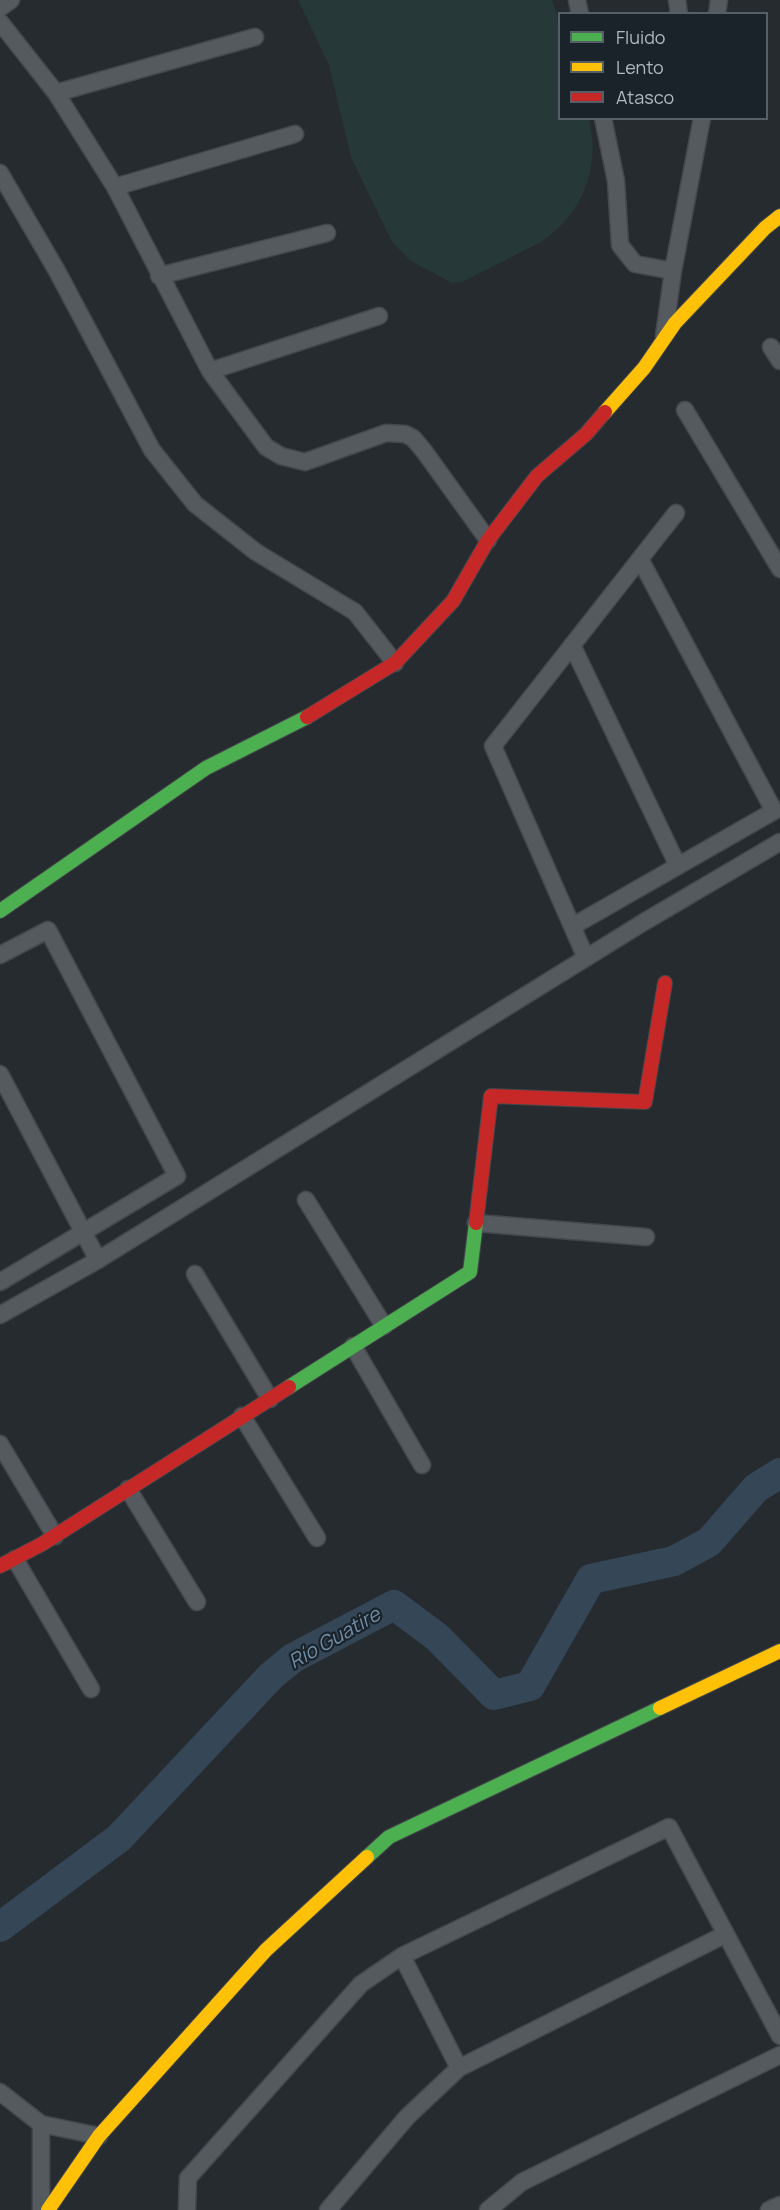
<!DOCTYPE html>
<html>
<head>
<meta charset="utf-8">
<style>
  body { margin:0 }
  #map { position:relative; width:780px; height:2210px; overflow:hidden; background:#262b30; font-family:Manrope,sans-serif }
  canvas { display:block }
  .legend { position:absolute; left:558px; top:12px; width:210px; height:108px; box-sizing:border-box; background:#1a232a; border:2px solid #565f67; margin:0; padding:8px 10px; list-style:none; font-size:18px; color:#afb9c3 }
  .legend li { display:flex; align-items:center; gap:12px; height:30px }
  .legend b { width:30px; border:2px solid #565f67 }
</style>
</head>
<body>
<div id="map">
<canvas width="780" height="2210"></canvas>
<ul class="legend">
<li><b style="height:8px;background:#4caf50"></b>Fluido</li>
<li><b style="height:8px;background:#ffc107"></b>Lento</li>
<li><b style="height:8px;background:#c62828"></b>Atasco</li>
</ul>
</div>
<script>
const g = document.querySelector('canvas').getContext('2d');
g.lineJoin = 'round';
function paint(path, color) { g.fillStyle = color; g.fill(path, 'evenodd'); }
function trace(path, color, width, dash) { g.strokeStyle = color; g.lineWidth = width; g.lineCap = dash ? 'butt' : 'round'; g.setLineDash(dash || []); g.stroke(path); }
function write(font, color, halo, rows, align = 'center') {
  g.font = font + ' Manrope,sans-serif'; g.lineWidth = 4.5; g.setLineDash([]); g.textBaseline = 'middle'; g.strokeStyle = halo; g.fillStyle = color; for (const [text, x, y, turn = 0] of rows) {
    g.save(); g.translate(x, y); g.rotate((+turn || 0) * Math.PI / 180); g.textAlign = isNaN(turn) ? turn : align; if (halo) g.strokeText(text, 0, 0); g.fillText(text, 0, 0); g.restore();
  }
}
const green = new Path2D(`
  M298 0H552L559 21 560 118 589 119C601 166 583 214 541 242L464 281 452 283 411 261 392 242 351 157 329 65Z`);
const river = new Path2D(`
  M0 1927 119 1838 271 1676 293 1658 394 1605 437 1637 494 1695 530 1686 591 1579 674 1561 709 1542 756 1488 780 1473`);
const street = new Path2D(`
  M577 0 580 14
  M677 0 679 14
  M0 8 11 0
  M717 14 719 0
  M0 22 56 93 115 187 210 371 266 447 281 456 305 462 386 433 405 434 413 438 424 451 488 540
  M56 93 255 37
  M603 118 616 181 620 245 635 264 673 271
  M0 173 57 271 152 450 195 504 256 552 355 612 395 663
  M115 187 295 134
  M159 276 327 233
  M664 336 673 271 702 118
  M771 347 780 361
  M210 371 379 316
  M685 410 780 569
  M572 645 678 866
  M573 926 774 811 640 559
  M0 955 48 930 177 1176 0 1282
  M586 958 493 746 676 513
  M0 1074 98 1260
  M306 1200 384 1326
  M476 1223 646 1237
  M195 1274 270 1399
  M0 1315 98 1260 644 922 780 842
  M353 1346 422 1465
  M242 1416 317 1538
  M0 1444 55 1536
  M128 1489 197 1602
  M15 1559 91 1689
  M402 1956 459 2068
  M0 2092 41 2124 99 2136
  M41 2210V2124
  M187 2210 188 2178 361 1984 402 1956 669 1827 780 2036
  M328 2210 407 2117 459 2068 726 1934
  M488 2210 522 2182 780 2055
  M769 2210 780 2205`);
const fast = new Path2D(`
  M0 911 206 768 307 717
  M289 1387 470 1272 476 1223
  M367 1857 389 1837 660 1708`);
const slow = new Path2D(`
  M605 412 644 368 675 323 765 228 780 216
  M660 1708 780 1651
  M48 2210 99 2136 266 1950 367 1857`);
const jam = new Path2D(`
  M307 717 395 663 453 601 488 540 537 476 586 434 605 412
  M476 1223 491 1096 645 1102 665 983
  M0 1566 42 1544 289 1387`);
const waterNames = [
  ["Río Guatire",335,1639,-30]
];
paint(green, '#263837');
trace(river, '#354757', 30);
trace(street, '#44474b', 19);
trace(fast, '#44474b', 16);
trace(slow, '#44474b', 16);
trace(jam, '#44474b', 16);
trace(street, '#555a5f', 16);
trace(fast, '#4caf50', 14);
trace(slow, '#ffc107', 14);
trace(jam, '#c62828', 14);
write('italic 20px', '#718da5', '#1a232a', waterNames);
</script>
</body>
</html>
